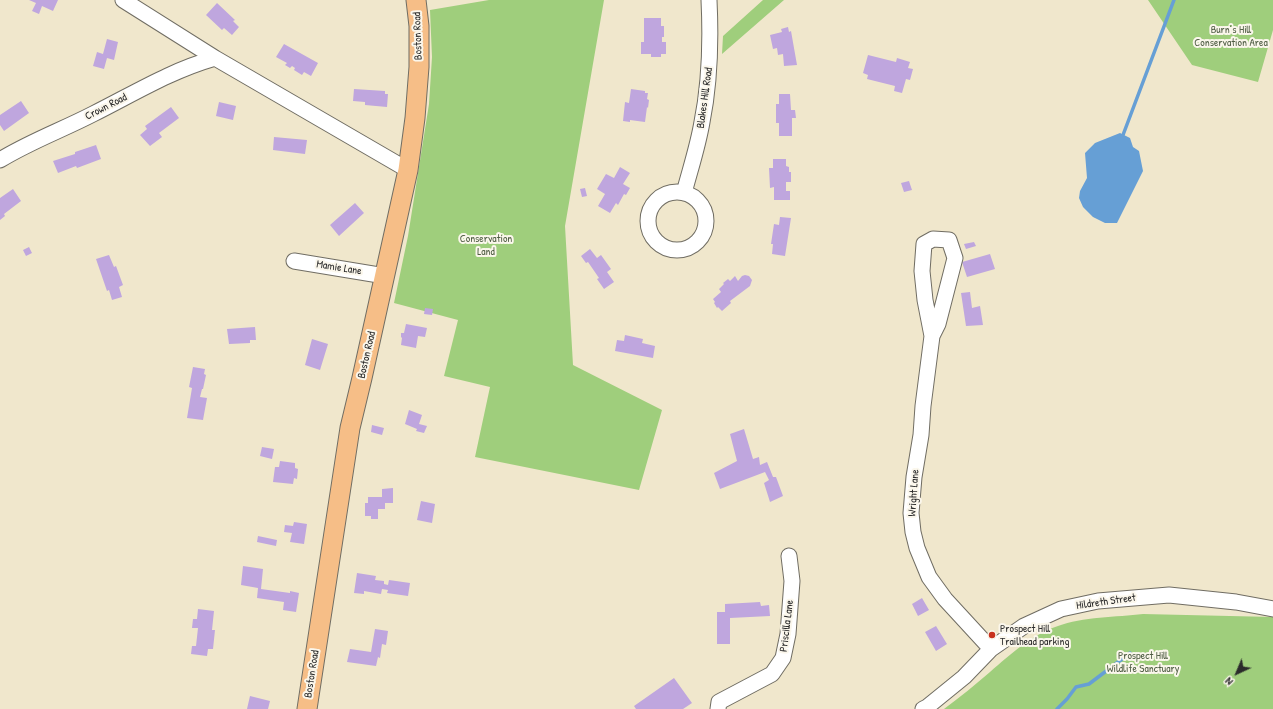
<!DOCTYPE html>
<html>
<head>
<meta charset="utf-8">
<style>
  body { margin:0 }
  #map { position:relative; width:1273px; height:709px; overflow:hidden; background:#f0e7cc; font-family:"Patrick Hand",sans-serif }
  canvas { display:block }
  .north { position:absolute; left:1217px; top:653px; width:40px; height:40px; -webkit-text-stroke:3px #fbf7ec; paint-order:stroke; rotate:224deg; font-size:11px; font-weight:700; line-height:16px; text-align:center; color:#2b2b2b }
  .north::after { content:''; display:block; margin:auto; width:14px; height:18px; background:#2b2b2b; clip-path:polygon(50% 0,100% 100%,50% 72%,0 100%) }
</style>
</head>
<body>
<div id="map">
<canvas width="1273" height="709"></canvas>
<div class="north">N</div>
</div>
<script>
const g = document.querySelector('canvas').getContext('2d');
g.lineJoin = 'round';
function paint(path, color) { g.fillStyle = color; g.fill(path, 'evenodd'); }
function trace(path, color, width, dash) { g.strokeStyle = color; g.lineWidth = width; g.lineCap = dash ? 'butt' : 'round'; g.setLineDash(dash || []); g.stroke(path); }
function write(font, color, halo, rows, align = 'center') {
  g.font = font + ' "Patrick Hand",sans-serif'; g.lineWidth = 4; g.setLineDash([]); g.textBaseline = 'middle'; g.strokeStyle = halo; g.fillStyle = color; for (const [text, x, y, turn = 0] of rows) {
    g.save(); g.translate(x, y); g.rotate((+turn || 0) * Math.PI / 180); g.textAlign = isNaN(turn) ? turn : align; if (halo) g.strokeText(text, 0, 0); g.fillText(text, 0, 0); g.restore();
  }
}
const green = new Path2D(`
  M489 0H604L565 226 573 365 662 410 639 490 475 457 490 387 444 376 458 320 394 303 408 236 429 104 432 57 430 10Z
  M763 0H784L722 54 723 36Z
  M1148 0H1273V30L1258 82 1192 65Z
  M1143 614 1273 617V709H944C960 697 975 685 990 672 1011 654 1031 635 1058 626 1082 617 1117 617 1143 614Z`);
const water = new Path2D(`
  M1120 133 1130 138 1133 147 1139 151 1143 171 1117 223H1105L1093 217 1083 207 1079 198 1080 191 1087 178 1085 153 1095 143Z`);
const stream = new Path2D(`
  M1123 135 1174 0
  M1057 709 1067 699 1076 687 1089 684 1130 653`);
const building = new Path2D(`
  M29 0H58L53 11 42 6 39 14 32 11 36 3Z
  M217 3 235 20 233 21 239 27 232 35 224 28 222 30 206 15Z
  M644 18H661V26H664V37H662V42H666V54H661V57H651V54H641V42H644Z
  M788 27 789 32 791 31 797 65 784 66 783 54 778 55 777 48 773 49 770 35 782 32 781 29Z
  M107 39 118 42 114 60 107 58 104 69 93 66 97 52 103 54Z
  M284 44 318 63 311 76 304 72 302 75 294 70 295 68 292 66 290 68 285 65 287 63 276 57Z
  M868 55 896 62 897 58 910 62 908 68 913 69 910 80 906 79 902 93 894 91 895 86 867 79 868 75 863 73Z
  M354 89 385 91V94H388L387 107 365 105V102L353 101Z
  M631 89 645 91V93H648L647 99 649 100 648 108 647 107 645 122 630 120V122L623 121 625 102 629 103Z
  M779 94H790L791 110H795L796 118H792V136H779V123H776V104H779Z
  M21 101 29 113 4 131 0 125V115Z
  M219 102 236 106 233 120 216 116Z
  M171 107 179 118 159 133 162 137 150 146 140 135 147 129 145 126Z
  M274 137 307 140 305 154 273 150Z
  M96 145 101 159 77 168 76 166 58 173 53 161 75 154V152Z
  M773 159H786V166L789 167V172H791V182H786V191H790V200H774V187L770 188 769 168H773Z
  M620 167 630 173 623 184 630 188 626 195 624 194 618 205 616 203 610 213 598 206 605 194 597 189 606 174 614 178Z
  M909 181 912 190 904 192 901 183Z
  M585 188 587 196 582 197 580 189Z
  M13 189 21 201 4 214 5 216 0 220V198Z
  M355 203 364 213 339 236 330 225Z
  M780 217 791 218 785 256 772 254 773 244H771L774 224 779 225Z
  M974 242 976 246 966 249 964 244Z
  M29 247 32 253 26 256 23 250Z
  M590 249 597 258 601 255 611 269 607 272 614 282 604 289 597 279 599 278 588 262 586 263 581 256Z
  M990 254 995 269 967 277 962 262Z
  M109 255 114 267 116 266 123 285 119 287 122 297 112 300 109 290 107 291 96 259Z
  M745 275 749 276 752 280 750 286 730 301 731 303 722 311 718 307 717 308 714 303 715 302 713 299 721 292 719 289 724 284 723 283 728 279 730 281 735 276 738 281 742 276Z
  M970 292 972 308 980 306 983 325 966 326 961 293Z
  M425 308 433 309 432 315 424 314Z
  M406 324 427 328 425 337 418 336 416 348 401 345 402 338 401 337V333H404Z
  M255 327 256 340H250V343L229 344 227 329Z
  M625 335 643 339 642 343 655 346 653 358 615 351 617 340 624 341Z
  M312 339 328 344 320 370 305 365Z
  M193 367 205 369 204 374 206 375 203 389H202L200 397 207 398 203 420 187 418 192 388 189 387Z
  M409 410 422 415 419 424 427 426 424 433 416 431 417 429 405 424Z
  M372 425 384 428 382 435 371 432Z
  M744 429 753 459 759 457 760 465 767 462 773 477H776L783 496 770 502 764 483 769 480 765 472 720 489 714 473 737 461 730 434Z
  M262 447 274 449 272 459 260 456Z
  M280 461 295 463V468L298 469 297 479 294 478 293 484 273 482 275 467H279Z
  M393 488V503H385V509H378V519H371V516H365V503H368V497H382V489Z
  M421 501 435 504 432 523 417 520Z
  M294 522 307 524 304 544 290 542 292 533 284 532 285 525 293 526Z
  M258 536 277 540 276 546 257 542Z
  M243 566 263 569 261 589 290 593V591L299 593 296 612 283 610 284 602 257 598 258 588 241 585Z
  M357 573 376 576 375 580 384 581V584L388 585 389 580 410 583 408 596 387 593 388 590 382 589 381 594 364 591V594L354 593Z
  M922 598 929 610 918 616 912 604Z
  M760 602 761 606 769 605 770 616 730 618V644H717V612H725V604Z
  M198 609 214 611 212 630H215L213 649H208L207 656 191 654 192 646H196L198 628H192L193 619H197Z
  M936 626 947 644 936 651 925 632Z
  M375 629 388 631 386 645 382 644 380 658 378 657 376 666 347 662 350 649 371 652Z
  M674 678 692 703 683 709H636L634 706Z
  M250 696 270 701 268 709H247Z`);
const minor = new Path2D(`
  M123 0 215 58 408 170
  M0 160C29 142 62 130 93 114 135 93 170 71 215 58
  M648 221a29 29 0 1 1 58 0a29 29 0 1 1-58 0Z
  M684 193C690 170 698 146 702 122 710 82 711 41 709 0
  M294 261 385 276
  M932 336 938 324 955 258 949 240 933 239 924 244 922 271 925 300 932 336 923 406 921 435 914 477 911 513 913 532 917 548 929 577 945 599 991 649
  M718 709 719 702 772 674 783 658 788 634 792 581 789 556
  M923 709 927 707 964 677 991 649 1024 626 1061 609 1098 601 1169 595 1236 602 1273 609`);
const major = new Path2D(`
  M307 709 350 428 362 378 408 170 415 118 419 67V26L416 0`);
const markers = [
  [992,635,4,"#c8321e"]
];
const parkNames = [
  ["Burn’s Hill",1231,30],
  ["Conservation Area",1231,43],
  ["Conservation",486,239],
  ["Land",486,252],
  ["Prospect Hill",1143,656],
  ["Wildlife Sanctuary",1143,669]
];
const streetNames = [
  ["Boston Road",418,36,-92],
  ["Blakes Hill Road",705,98,-82],
  ["Crown Road",106,107,-27],
  ["Mamie Lane",339,268,9],
  ["Boston Road",367,355,-77],
  ["Wright Lane",914,493,-86],
  ["Hildreth Street",1106,602,-8],
  ["Priscilla Lane",787,626,-83],
  ["Boston Road",312,674,-81]
];
const poiNames = [
  ["Prospect Hill",1000,629],
  ["Trailhead parking",1000,642]
];
paint(green, '#9fce7c');
paint(water, '#669fd5');
trace(stream, '#669fd5', 3.5);
paint(building, '#bfa6de');
trace(minor, '#706d63', 17);
trace(major, '#706d63', 21);
trace(minor, '#fff', 15);
trace(major, '#f6be87', 19);
for (const [x, y, r, color] of markers) { const dot = new Path2D(); dot.arc(x, y, r, 0, 2 * Math.PI); g.fillStyle = color; g.fill(dot); trace(dot, '#fbf7ec', 1.5); }
write('11px', '#4e5c43', '#fbf7ec', parkNames);
write('11px', '#2b2b2b', '#fbf7ec', streetNames);
write('11px', '#2b2b2b', '#fbf7ec', poiNames, 'left');
</script>
</body>
</html>
